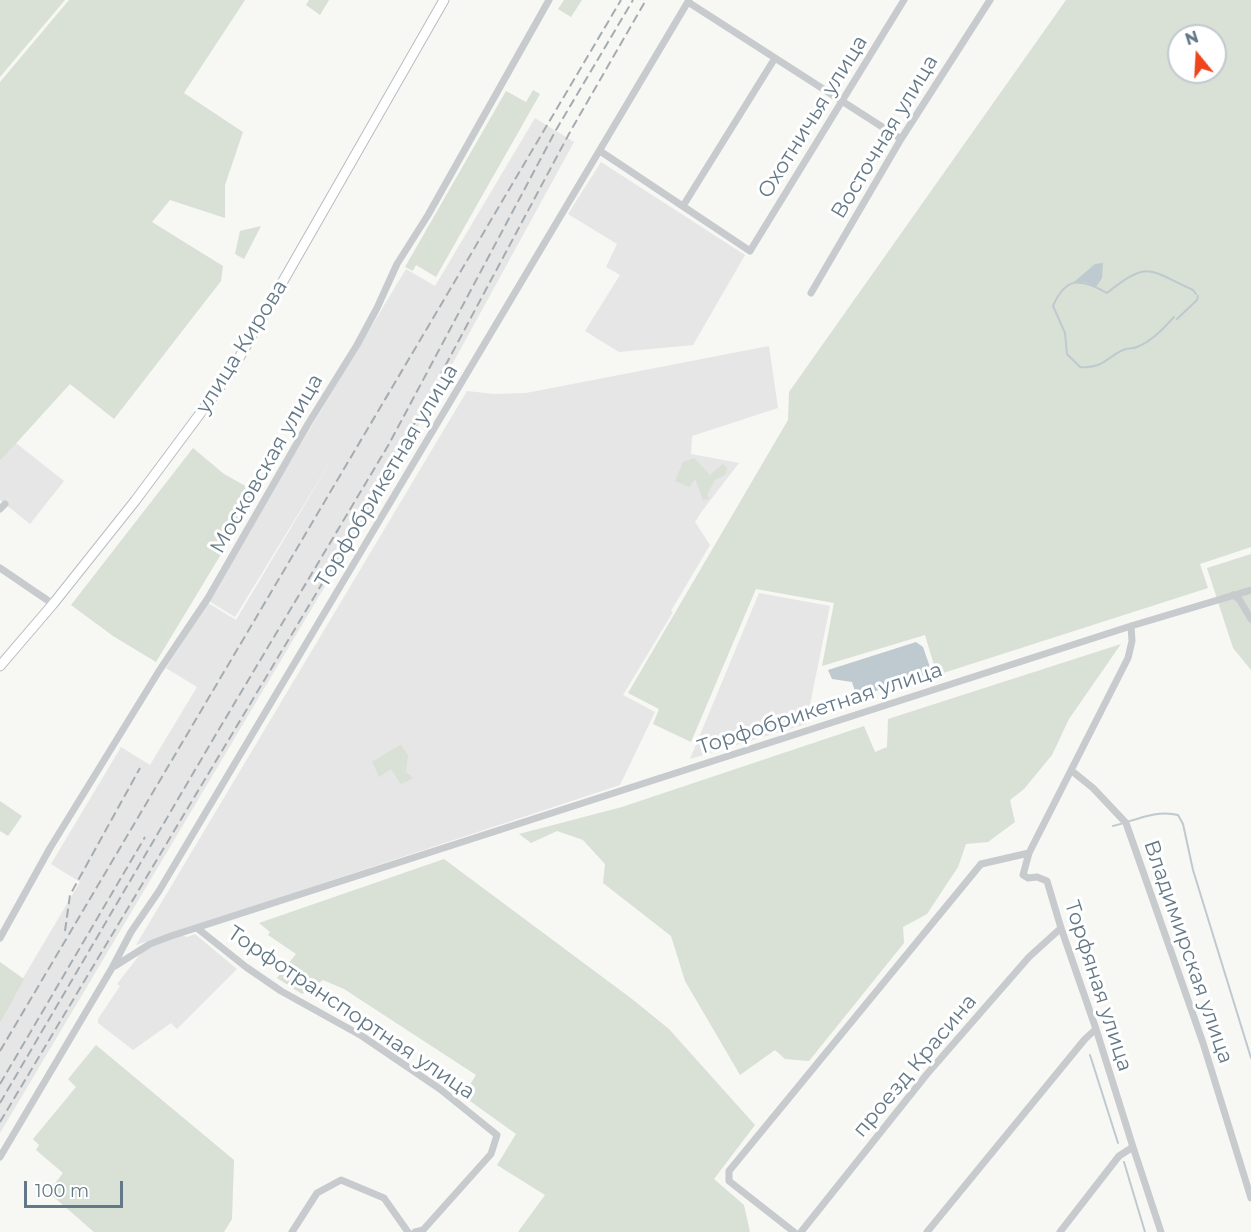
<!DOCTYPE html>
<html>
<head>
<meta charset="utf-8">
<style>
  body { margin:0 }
  #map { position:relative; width:1251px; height:1232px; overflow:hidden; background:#f7f7f4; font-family:Montserrat,sans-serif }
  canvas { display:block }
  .north { position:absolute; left:1167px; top:24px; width:60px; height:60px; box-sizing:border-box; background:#fff; border:2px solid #c1c9cf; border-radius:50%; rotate:342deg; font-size:16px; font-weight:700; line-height:24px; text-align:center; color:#647987 }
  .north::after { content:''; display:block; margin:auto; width:21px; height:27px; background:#ee451d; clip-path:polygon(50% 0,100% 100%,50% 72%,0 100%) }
  .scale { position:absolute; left:24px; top:1181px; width:99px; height:27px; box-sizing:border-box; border:3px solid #647987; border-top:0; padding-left:8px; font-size:18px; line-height:21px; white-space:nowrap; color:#647987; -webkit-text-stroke:4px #fff; paint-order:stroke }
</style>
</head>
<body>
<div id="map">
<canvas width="1251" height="1232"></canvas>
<div class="north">N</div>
<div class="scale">100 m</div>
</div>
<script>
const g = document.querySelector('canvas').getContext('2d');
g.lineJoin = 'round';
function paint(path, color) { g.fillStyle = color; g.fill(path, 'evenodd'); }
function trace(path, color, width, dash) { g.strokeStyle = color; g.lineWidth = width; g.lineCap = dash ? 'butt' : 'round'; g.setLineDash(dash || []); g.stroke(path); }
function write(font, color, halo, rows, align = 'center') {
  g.font = font + ' Montserrat,sans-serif'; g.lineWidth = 6; g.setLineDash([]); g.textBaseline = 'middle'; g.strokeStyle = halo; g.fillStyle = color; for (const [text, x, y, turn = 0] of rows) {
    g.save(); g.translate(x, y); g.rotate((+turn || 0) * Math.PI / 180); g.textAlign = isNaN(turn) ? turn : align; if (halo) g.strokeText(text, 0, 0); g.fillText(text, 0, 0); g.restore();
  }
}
const built = new Path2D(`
  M535 118 574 142 397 465 0 1133V1017L80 882 51 864 121 747 150 765 197 687 166 668 208 603 236 620 335 454 235 617 209 601 284 472 406 269 435 286Z
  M601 162 745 255 693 345 619 352 585 331 620 275 606 267 617 244 568 214Z
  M769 346 778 408 692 436 691 454 739 463 702 511 695 522 710 545 671 611 673 612 623 695 655 712 620 785 136 945 467 391 494 394 526 393Z
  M16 443 64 481 30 524 0 500V461Z
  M759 593 830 606 806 724 690 759Z
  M195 934 237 969 177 1029 171 1023 133 1050 98 1023V1019L120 986 117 984 141 953 146 949 181 935 187 937Z`);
const green = new Path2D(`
  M0 0H65L0 77Z
  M69 0H245L184 93 243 132 225 185V218L170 200 152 222 223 266 221 281 114 419 70 384 0 461V82Z
  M309 0H329L320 15 306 5Z
  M564 0H582L571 17 558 9Z
  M1066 0H1251V547L1200 564 1208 588 937 675 925 635 822 666 834 603 756 589 691 742 653 724 659 709 628 693 788 420 789 392ZM1179 36H1215V72H1179Z
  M533 90 540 94 436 277 416 265 413 271 405 267 506 91 526 102Z
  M261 226 244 259 235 254 240 231Z
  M193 448 224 474 258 493 156 662 113 636 71 605Z
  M694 458 710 475 723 464 727 468 726 474 715 480 707 494 709 499 703 500 695 479 689 487 675 481 683 462Z
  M1251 554V670L1233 648 1207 568Z
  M1121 644 1069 719 1052 755 1024 789 1010 800 1015 822 988 842 966 844 958 867 927 914 903 927 904 943 809 1061 785 1059 775 1050 740 1075 685 981 671 936 603 883 605 864 583 840 557 831 531 843 519 834 622 807 864 726 875 752 887 747 888 719Z
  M401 745 408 755 406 772 413 778 401 784 391 769 379 777 372 761C379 759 392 749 401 745Z
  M0 801 22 816 8 836 0 831Z
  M444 859 632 999 669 1029 755 1125 714 1179 744 1205 750 1232H518L545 1195 497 1165 516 1134 463 1096 476 1075 344 989 323 980 302 994 277 978 296 954 268 935 270 932 259 923Z
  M0 962 24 979 0 1023Z
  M96 1045 234 1160 232 1219 224 1232H94L48 1192 63 1173 36 1150 39 1145 33 1139 76 1087 68 1079Z`);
const water = new Path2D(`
  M1103 263 1102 278 1096 287 1085 282H1074L1095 264Z
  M916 642 923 647 932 673 866 694H856L852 682 832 679 828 670Z`);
const stream = new Path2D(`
  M1174 317C1163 329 1152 341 1137 347 1132 349 1127 348 1123 350 1107 357 1103 369 1080 367L1067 354 1065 333 1053 306C1066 276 1081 278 1107 293 1149 260 1147 269 1193 290L1196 294
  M1177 319 1197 300 1198 296
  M1113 826C1134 821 1156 809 1178 815L1183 824 1193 870 1251 1058
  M1090 1055 1118 1143
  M1124 1162 1145 1232`);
const street = new Path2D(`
  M688 2 901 139
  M600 151 750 251 904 0
  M683 206 775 58
  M811 293 901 139 990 0
  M0 509 5 504
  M0 568 53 604
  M1233 595 1239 599 1251 619
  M1072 771 1093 788 1126 823 1203 1043 1251 1198
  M197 928 246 967 281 991 362 1036 440 1089 497 1135 491 1154 423 1230 415 1232
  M0 938 50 848 159 671 208 598 308 424 357 345 377 308 397 264 428 215 549 0
  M115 966 150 944 171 936 1131 626 1251 590
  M1133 1147 1161 1232
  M0 1157 112 968 131 932 159 891 689 0
  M292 1232 317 1193 341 1180 384 1198 408 1232
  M794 1232 729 1181V1171L981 864 1029 853
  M801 1232 927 1074 1029 957 1061 928
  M927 1232 1085 1039 1096 1029
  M1060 1232 1119 1156 1133 1147 1096 1029 1061 928 1047 881 1037 877 1028 878 1023 875 1029 853 1128 658 1132 641 1131 626`);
const secondary = new Path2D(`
  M0 666 53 604 135 501 231 372 444 0`);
const rail = new Path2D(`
  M65 931 70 895 140 768
  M0 1051 621 0
  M0 1084 145 837
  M0 1103 212 741 389 444 556 130 633 0
  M0 1122 387 475 570 132 646 0`);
const streetNames = [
  ["Охотничья улица",813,117,-58],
  ["Восточная улица",885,137,-59],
  ["улица Кирова",242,347,-58],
  ["Московская улица",267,464,-60],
  ["Торфобрикетная улица",387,476,-59],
  ["Торфобрикетная улица",820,709,-18],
  ["Владимирская улица",1188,952,71],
  ["Торфяная улица",1098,986,72],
  ["Торфотранспортная улица",351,1013,34],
  ["проезд Красина",915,1066,-50]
];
paint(built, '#e5e6e5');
paint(green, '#d9e0d5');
paint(water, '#becacf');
trace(stream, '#becacf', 2);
trace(secondary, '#b7bdc1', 11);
trace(street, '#c7cbce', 7);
trace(secondary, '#fff', 9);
trace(rail, '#a5acb1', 2, [9, 4.5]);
write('21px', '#647987', '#fff', streetNames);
</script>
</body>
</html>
